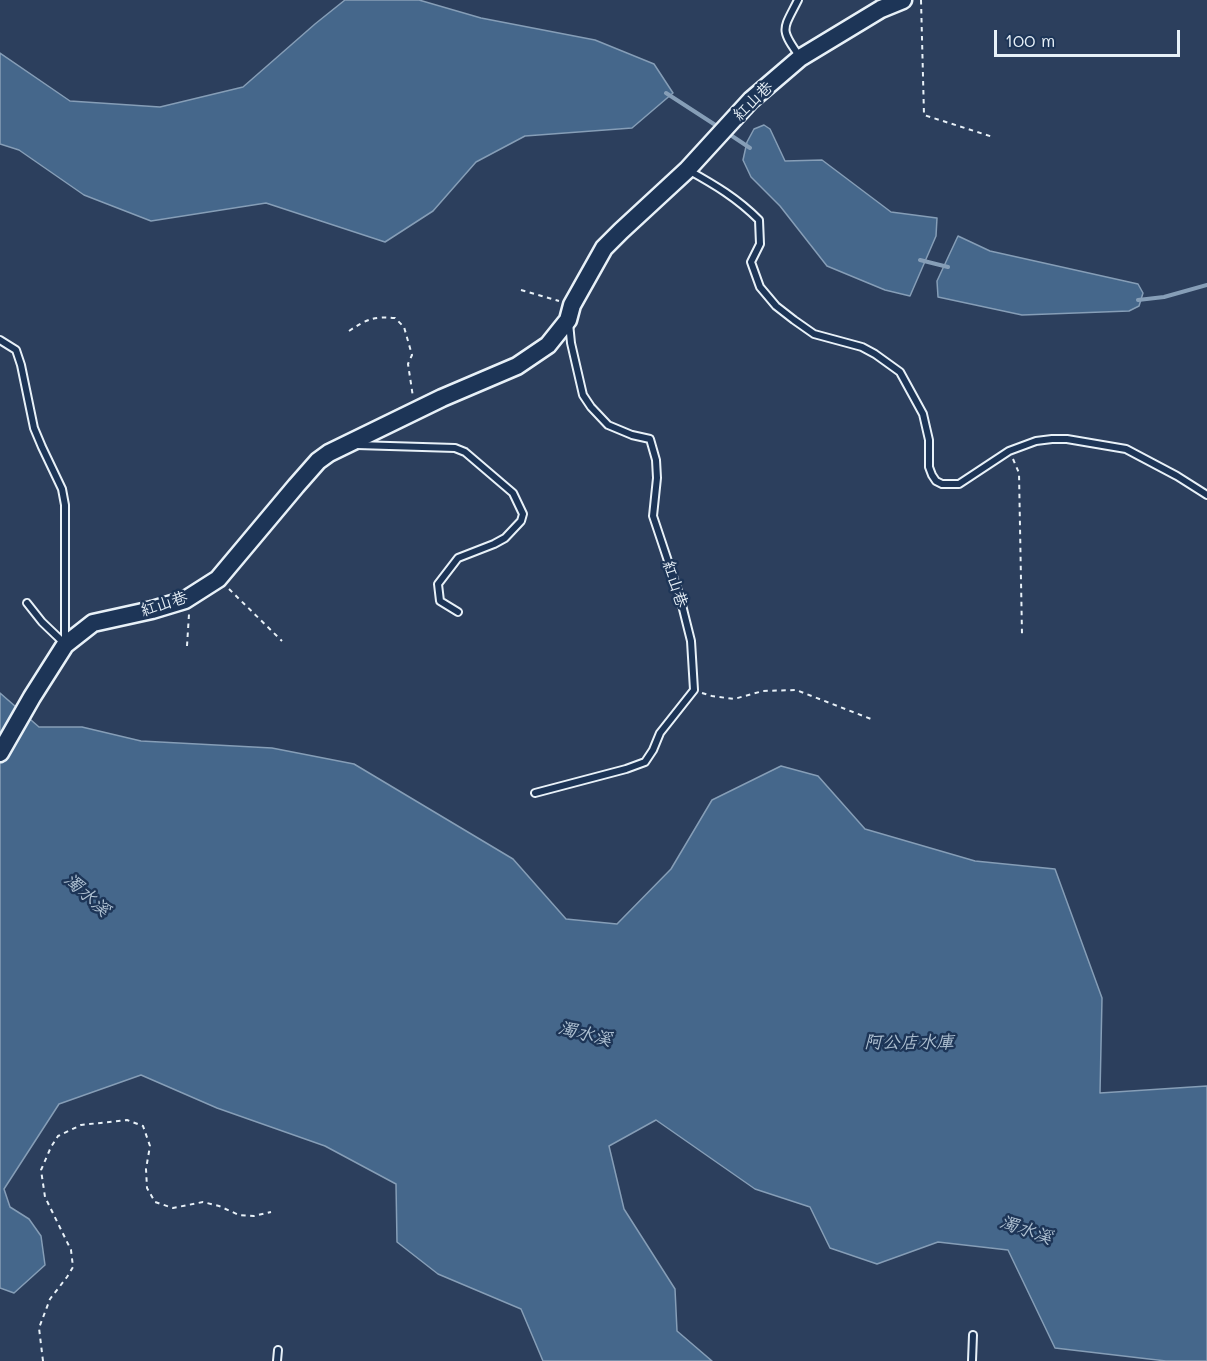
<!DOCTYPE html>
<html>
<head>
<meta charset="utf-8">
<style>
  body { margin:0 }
  #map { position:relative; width:1207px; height:1361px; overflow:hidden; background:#2c3f5d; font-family:Mali,sans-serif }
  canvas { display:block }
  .scale { position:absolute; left:994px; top:30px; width:186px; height:27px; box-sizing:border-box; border:3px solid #e8f1f8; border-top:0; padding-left:8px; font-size:18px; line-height:21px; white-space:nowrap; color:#e8f1f8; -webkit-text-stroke:4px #1d3557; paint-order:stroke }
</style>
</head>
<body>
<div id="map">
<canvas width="1207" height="1361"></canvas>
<div class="scale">100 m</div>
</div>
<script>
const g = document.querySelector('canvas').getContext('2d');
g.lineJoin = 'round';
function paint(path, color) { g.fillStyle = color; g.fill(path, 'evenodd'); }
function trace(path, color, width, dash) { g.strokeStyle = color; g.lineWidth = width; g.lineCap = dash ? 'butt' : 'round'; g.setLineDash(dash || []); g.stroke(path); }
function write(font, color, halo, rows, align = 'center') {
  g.font = font + ' Mali,"LXGW WenKai TC",sans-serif'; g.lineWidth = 5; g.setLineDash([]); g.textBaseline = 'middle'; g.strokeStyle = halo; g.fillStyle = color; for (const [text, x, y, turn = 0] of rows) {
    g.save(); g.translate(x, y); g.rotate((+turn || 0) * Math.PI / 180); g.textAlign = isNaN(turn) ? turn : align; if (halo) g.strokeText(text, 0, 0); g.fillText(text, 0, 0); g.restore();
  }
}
const water = new Path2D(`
  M345 0H419L481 18 595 40 654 64 673 93 632 128 525 136 476 162 433 211 385 242 266 203 151 221 84 195 19 150 0 144V53L70 101 160 107 243 87 315 24Z
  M764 125 770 129 785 161 822 160 891 212 937 218 936 236 910 296 885 290 827 266 780 206 751 177 743 160 747 142 754 129Z
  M958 236 990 251 1138 284 1143 293 1139 306 1129 311 1022 315 938 297 937 281Z
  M0 693 39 727H82L141 741 272 748 354 764 513 859 566 919 617 924 671 869 712 800 781 766 818 776 865 829 975 861 1055 869 1102 998 1100 1093 1207 1086V1361H1166L1055 1348 1008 1250 938 1242 877 1264 830 1248 810 1207 755 1189 656 1120 609 1146 624 1209 675 1289 677 1331 712 1361H543L521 1309 438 1274 397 1242 396 1184 325 1146 217 1108 141 1075 59 1104 4 1189 10 1207 29 1219 41 1236 45 1265 14 1293 0 1288Z`);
const stream = new Path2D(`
  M666 93 720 128
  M726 132 750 148
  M920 260 948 267
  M1138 300 1164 297 1207 285`);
const path = new Path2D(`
  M921 0 924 115 993 137
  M521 290 559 301
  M349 331C367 319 374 316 395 318L404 327 412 355 408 364 413 397
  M1013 459 1019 473 1022 634
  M229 589 282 641
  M187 646 189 614
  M702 693 712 696 734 699 763 691 796 690 871 719
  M43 1361 39 1328 50 1299 67 1277 73 1267 71 1250 45 1197 41 1170 51 1147 58 1136 81 1125 127 1120 143 1126 150 1146 146 1169 147 1188 155 1202 173 1208 203 1202 219 1206 239 1215 254 1216 271 1212`);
const lane = new Path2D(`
  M798 0C783 30 779 28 800 57
  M688 170C715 185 737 198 759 220L760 244 751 262 760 287 776 306 794 320 814 334 862 347 875 354 900 372 923 414 929 440V467L932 475 936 481 942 484H959L1009 451 1036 441 1052 439H1067L1126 449 1177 476 1207 495
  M0 340 16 350 21 365 34 428 42 447 62 489 65 505V641
  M357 445 455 448 465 452 513 493 523 514 521 521 505 538 494 544 458 558 438 584 440 601 458 612
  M27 603 42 622 65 644
  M535 793 626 769 645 762 653 750 660 733 694 690 691 641 680 597 653 516 657 478 656 460 650 439 632 435 608 425 591 407 583 395 571 343 569 323
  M277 1361 278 1350
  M972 1361 973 1335`);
const secondary = new Path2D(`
  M0 753 32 697 65 645 93 623 152 610 185 600 218 579 296 486 318 461 329 453 442 398 517 366 548 345 568 320 572 305 604 248 621 231 687 170 751 100 800 58 881 9 903 0`);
const streetNames = [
  ["紅山巷",753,101,-44],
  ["紅山巷",675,584,72],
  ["紅山巷",164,604,-18]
];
const waterNames = [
  ["濁水溪",87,895,42],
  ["濁水溪",585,1034,14],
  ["阿公店水庫",909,1042],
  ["濁水溪",1026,1230,19]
];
paint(water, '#45678b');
trace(water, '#869eb7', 1.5);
trace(stream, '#869eb7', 4);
trace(lane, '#e8f1f8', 10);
trace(secondary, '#e8f1f8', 21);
trace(path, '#e8f1f8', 2, [4.5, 4.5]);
trace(lane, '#1d3557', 6);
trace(secondary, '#1d3557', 16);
write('16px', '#e8f1f8', '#1d3557', streetNames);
write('italic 18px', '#afc1d2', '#1d3557', waterNames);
</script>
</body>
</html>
